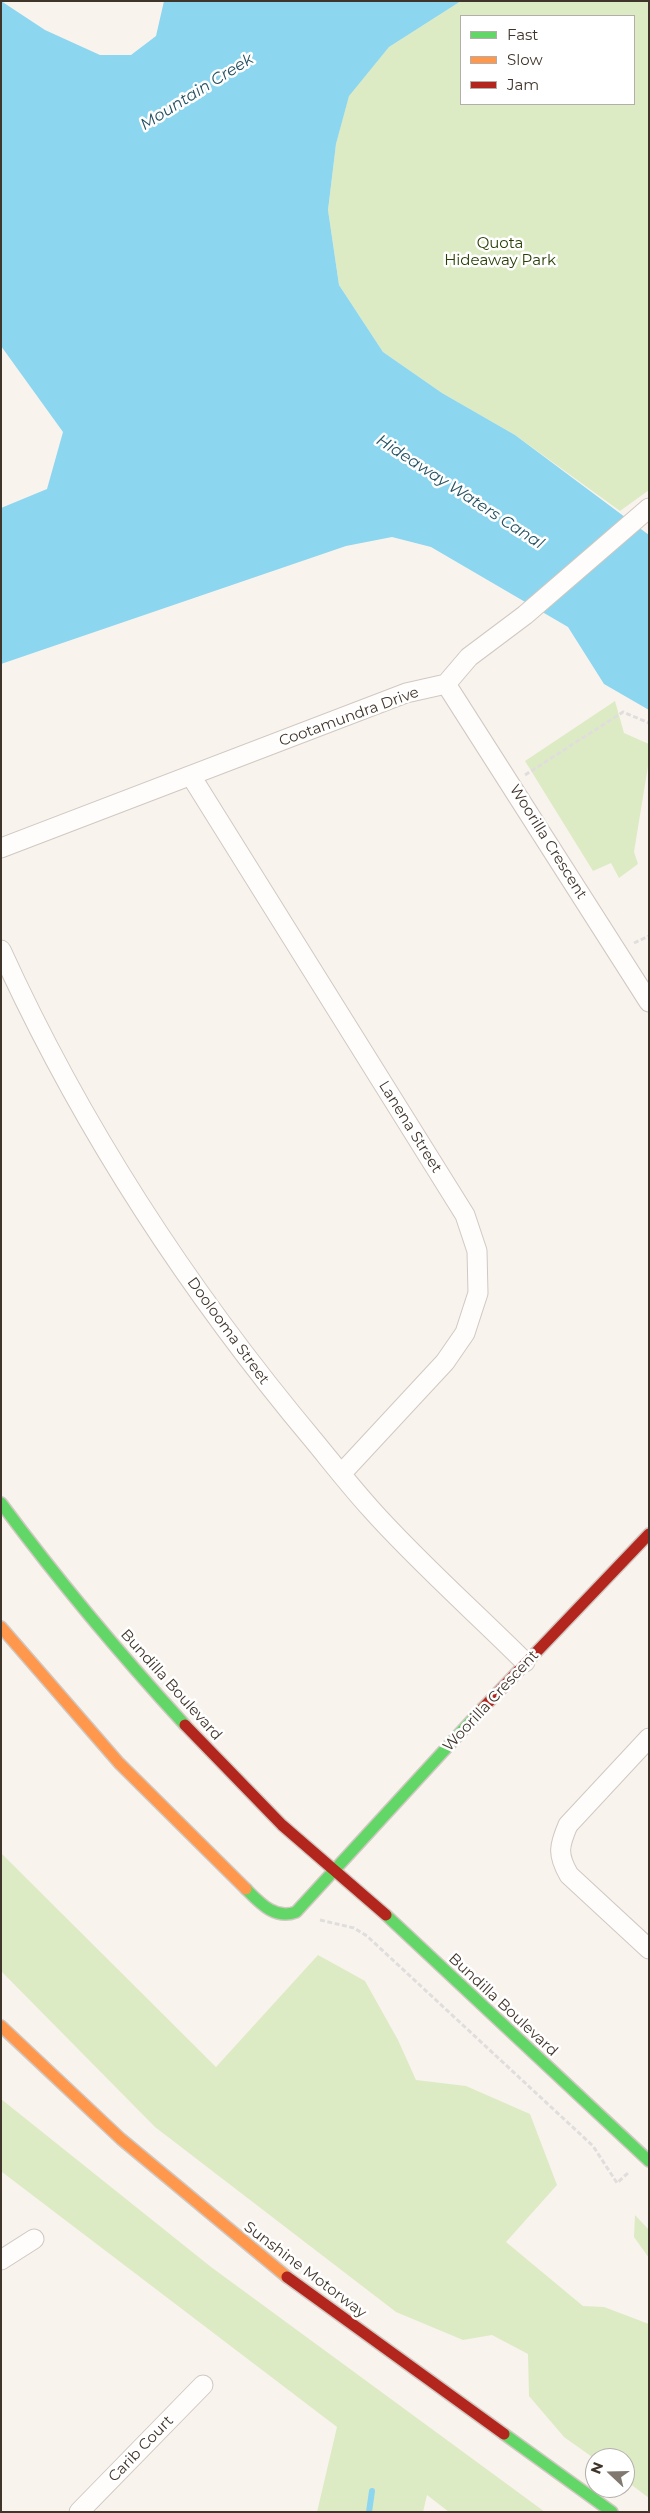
<!DOCTYPE html>
<html>
<head>
<meta charset="utf-8">
<style>
  body { margin:0 }
  #map { position:relative; width:650px; height:2513px; overflow:hidden; background:#f9f3ee; font-family:Montserrat,sans-serif }
  canvas { display:block }
  .frame { position:absolute; inset:0; border:2px solid #40352b; pointer-events:none }
  .legend { position:absolute; left:460px; top:15px; width:175px; height:90px; box-sizing:border-box; background:#fff; border:1px solid #b3aeaa; margin:0; padding:6px 9px; list-style:none; font-size:15px; color:#40352b }
  .legend li { display:flex; align-items:center; gap:10px; height:25px }
  .legend b { width:25px; border:1px solid #b3aeaa }
  .north { position:absolute; left:585px; top:2448px; width:50px; height:50px; box-sizing:border-box; background:#fff; border:1px solid #b3aeaa; border-radius:50%; rotate:291deg; font-size:14px; font-weight:700; line-height:20px; text-align:center; color:#40352b }
  .north::after { content:''; display:block; margin:auto; width:18px; height:22px; background:#81786f; clip-path:polygon(50% 0,100% 100%,50% 72%,0 100%) }
</style>
</head>
<body>
<div id="map">
<canvas width="650" height="2513"></canvas>
<div class="frame"></div>
<ul class="legend">
<li><b style="height:6px;background:#63d668"></b>Fast</li>
<li><b style="height:6px;background:#ff974d"></b>Slow</li>
<li><b style="height:6px;background:#b3261e"></b>Jam</li>
</ul>
<div class="north">N</div>
</div>
<script>
const g = document.querySelector('canvas').getContext('2d');
g.lineJoin = 'round';
function paint(path, color) { g.fillStyle = color; g.fill(path, 'evenodd'); }
function trace(path, color, width, dash) { g.strokeStyle = color; g.lineWidth = width; g.lineCap = dash ? 'butt' : 'round'; g.setLineDash(dash || []); g.stroke(path); }
function write(font, color, halo, rows, align = 'center') {
  g.font = font + ' Montserrat,sans-serif'; g.lineWidth = 5; g.setLineDash([]); g.textBaseline = 'middle'; g.strokeStyle = halo; g.fillStyle = color; for (const [text, x, y, turn = 0] of rows) {
    g.save(); g.translate(x, y); g.rotate((+turn || 0) * Math.PI / 180); g.textAlign = isNaN(turn) ? turn : align; if (halo) g.strokeText(text, 0, 0); g.fillText(text, 0, 0); g.restore();
  }
}
const green = new Path2D(`
  M461 1H649V490L620 511 515 435 442 393 383 352 339 285 328 210 336 144 349 95 389 47ZM461 16H634V104H461Z
  M615 701 624 733 649 744V760L634 852 638 864 619 878 611 863 593 871 525 761Z
  M1 1853 216 2067 318 1955 365 1981 398 2040 416 2080 466 2086 530 2114 557 2185 506 2242 583 2306 604 2307 649 2324V2498L625 2480V2458L595 2459 564 2437 529 2396 528 2354 492 2335 463 2340 396 2312 155 2127 1 1971Z
  M1 2099 211 2267 545 2512H449L427 2495 423 2512H317L337 2427 2 2172Z
  M635 2215 649 2230V2258L634 2237Z`);
const water = new Path2D(`
  M1 1 45 30 100 55H131L156 36 164 1H461L389 47 349 96 336 144 328 210 339 285 383 352 442 393 515 435 649 535V710L604 684 568 627 431 547 392 537 346 546 1 664V508L47 489 63 432 1 346Z`);
const stream = new Path2D(`
  M369 2512 372 2491`);
const path = new Path2D(`
  M525 775 623 712 649 723
  M634 943 649 936
  M320 1920 354 1928 367 1936 593 2146 617 2183 628 2173`);
const street = new Path2D(`
  M446 684 649 1002
  M191 776 465 1215 477 1251 478 1293 465 1333 445 1362 341 1474
  M1 848 406 693 446 684 469 657 525 615 649 508
  M1 950C82 1128 190 1293 315 1442 333 1464 351 1487 370 1508 418 1562 474 1611 525 1662
  M649 1738 568 1825C559 1846 557 1854 569 1875L649 1949
  M1 2260 34 2239
  M79 2512 203 2385`);
const fast = new Path2D(`
  M1 1503C58 1580 120 1654 185 1725
  M246 1889C260 1903 275 1920 296 1912L483 1708
  M386 1915 649 2161
  M504 2434 612 2512`);
const slow = new Path2D(`
  M1 1627 119 1763 246 1889
  M1 2026 121 2139 287 2277`);
const jam = new Path2D(`
  M483 1708 649 1534
  M185 1725 282 1825 386 1915
  M287 2277 504 2434`);
const parkNames = [
  ["Quota",500,244],
  ["Hideaway Park",500,261]
];
const streetNames = [
  ["Cootamundra Drive",349,717,-20],
  ["Woorilla Crescent",548,842,58],
  ["Lanena Street",410,1127,58],
  ["Doolooma Street",228,1331,54],
  ["Bundilla Boulevard",171,1685,48],
  ["Woorilla Crescent",491,1701,-47],
  ["Bundilla Boulevard",503,2005,43],
  ["Sunshine Motorway",305,2270,37],
  ["Carib Court",141,2449,-46]
];
const waterNames = [
  ["Mountain Creek",197,92,-32],
  ["Hideaway Waters Canal",460,492,33]
];
paint(green, '#dcebc4');
paint(water, '#8cd6ef');
trace(stream, '#8cd6ef', 6);
trace(street, '#d0c8c1', 21);
trace(fast, '#d0c8c1', 14);
trace(slow, '#d0c8c1', 14);
trace(jam, '#d0c8c1', 14);
trace(path, '#e0dedc', 3, [5, 2.5]);
trace(street, '#fefdfc', 19);
trace(fast, '#63d668', 11);
trace(slow, '#ff974d', 11);
trace(jam, '#b3261e', 11);
write('15px', '#293f05', '#fff', parkNames);
write('15px', '#40352b', '#fff', streetNames);
write('italic 16px', '#235161', '#fff', waterNames);
</script>
</body>
</html>
